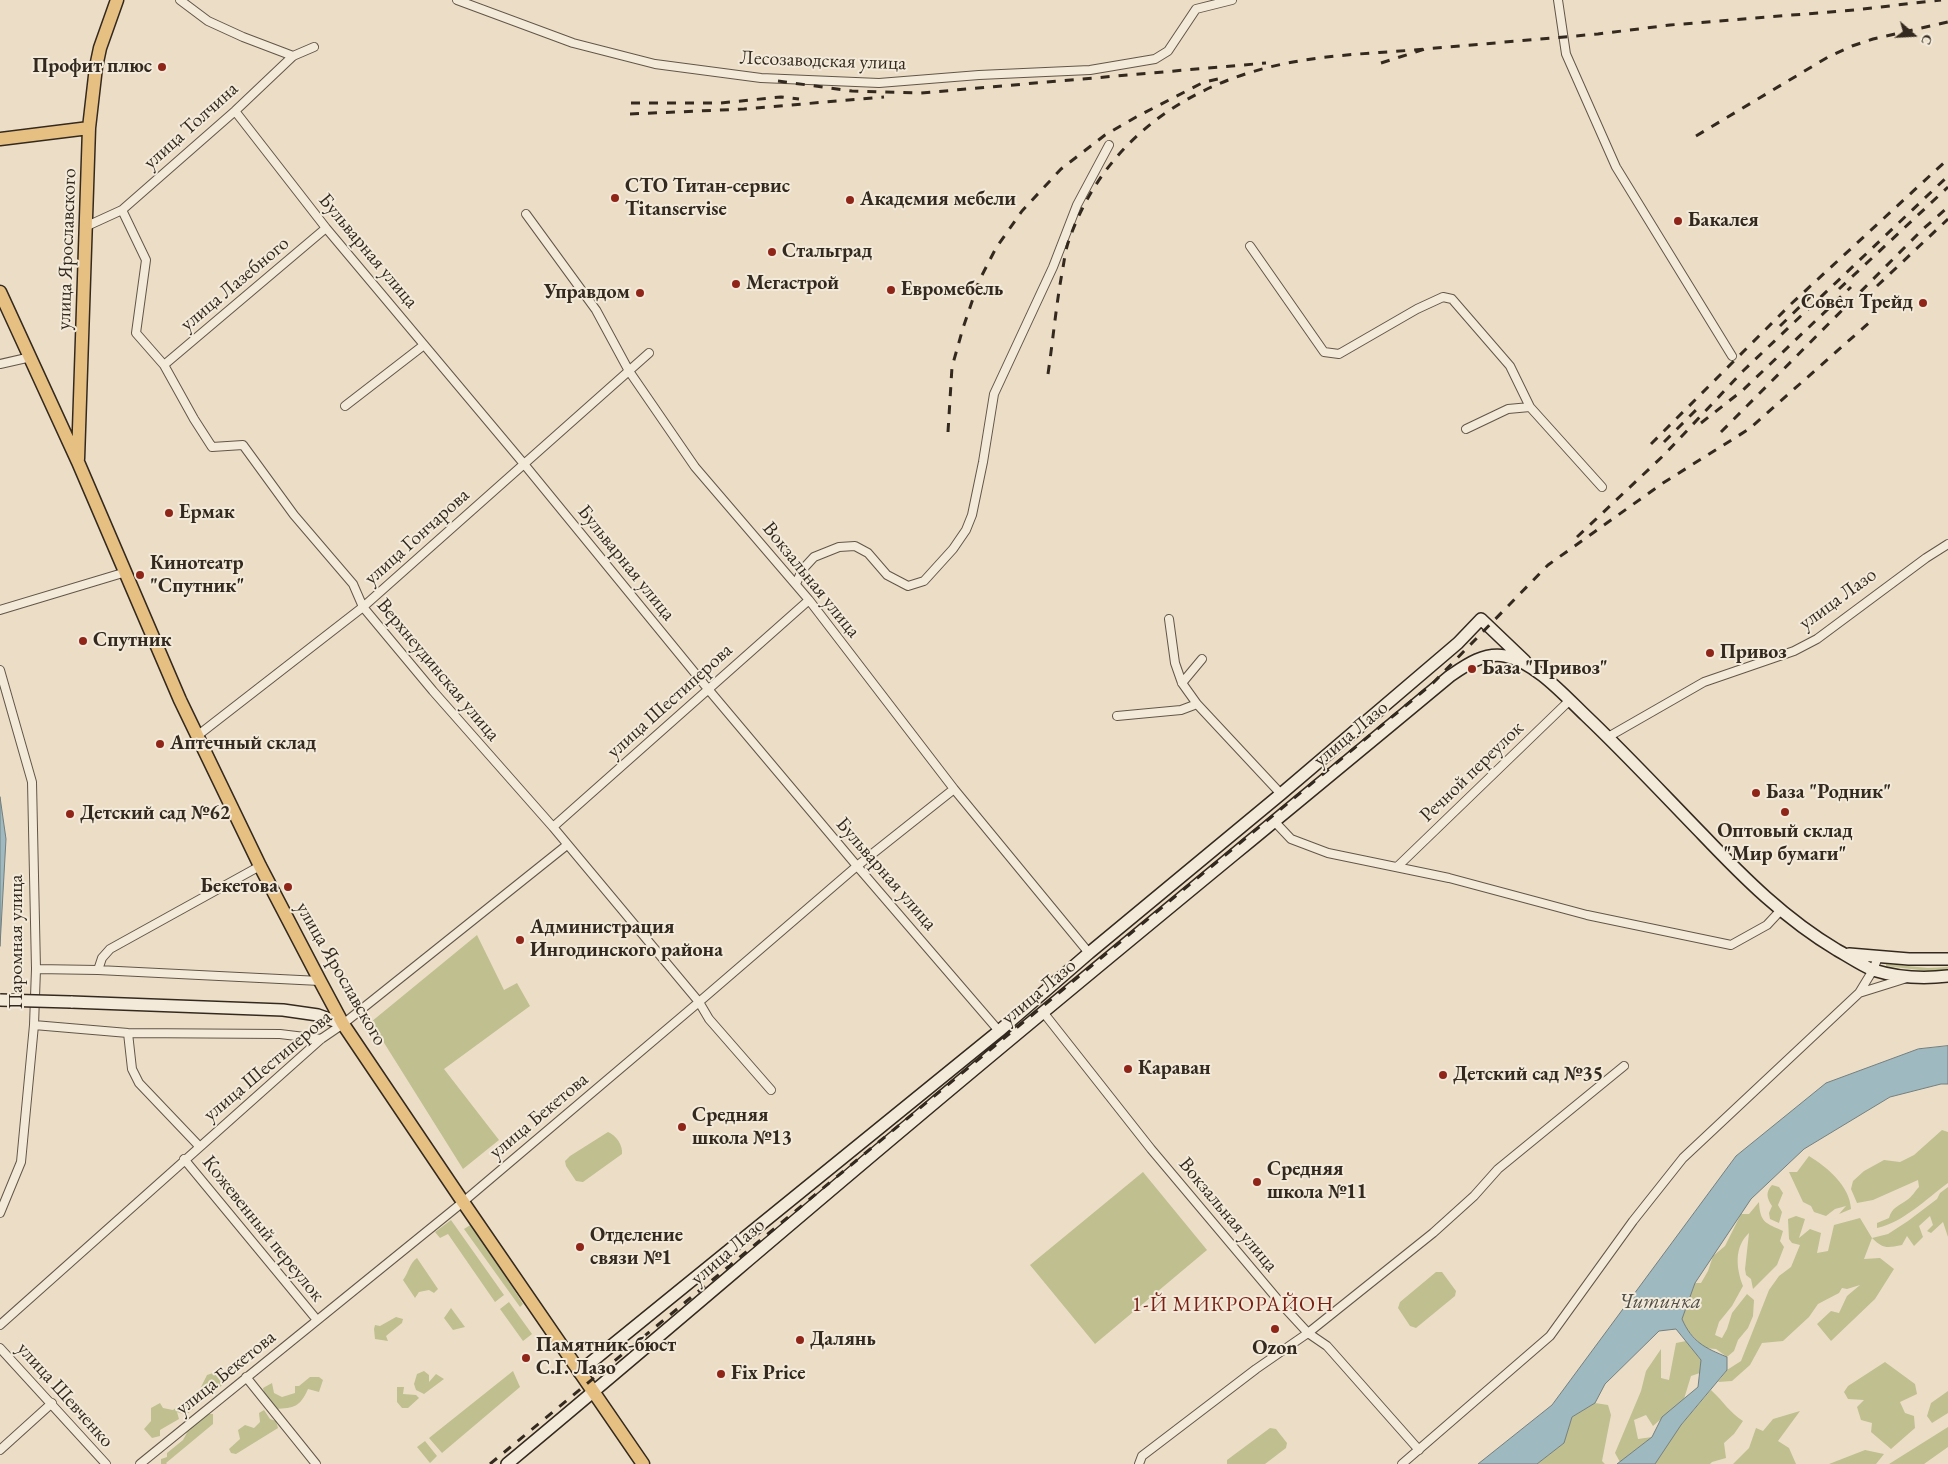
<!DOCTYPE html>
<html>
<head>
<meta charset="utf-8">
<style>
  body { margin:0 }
  #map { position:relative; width:1948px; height:1464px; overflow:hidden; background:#ecdec6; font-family:"EB Garamond",serif }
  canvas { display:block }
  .north { position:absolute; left:1888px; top:10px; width:50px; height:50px; -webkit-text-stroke:4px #f3eada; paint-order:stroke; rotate:109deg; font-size:14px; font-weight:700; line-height:20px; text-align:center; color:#34291e }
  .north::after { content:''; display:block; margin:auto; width:18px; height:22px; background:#34291e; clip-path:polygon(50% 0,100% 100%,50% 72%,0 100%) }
</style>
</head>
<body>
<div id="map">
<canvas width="1948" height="1464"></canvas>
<div class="north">С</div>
</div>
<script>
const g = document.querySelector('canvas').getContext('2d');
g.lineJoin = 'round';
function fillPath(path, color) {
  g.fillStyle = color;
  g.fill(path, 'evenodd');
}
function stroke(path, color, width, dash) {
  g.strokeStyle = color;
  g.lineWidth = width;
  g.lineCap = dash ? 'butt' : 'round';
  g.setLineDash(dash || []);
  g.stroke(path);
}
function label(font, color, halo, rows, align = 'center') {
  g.font = font + ' "EB Garamond",serif';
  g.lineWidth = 4;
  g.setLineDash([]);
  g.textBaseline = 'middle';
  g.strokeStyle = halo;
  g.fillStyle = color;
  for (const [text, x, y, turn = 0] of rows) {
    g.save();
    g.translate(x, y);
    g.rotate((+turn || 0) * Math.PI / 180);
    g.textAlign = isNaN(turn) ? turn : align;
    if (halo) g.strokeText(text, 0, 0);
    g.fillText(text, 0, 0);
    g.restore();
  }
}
fillPath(new Path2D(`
  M 477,935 L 504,990 L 517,983 L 530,1006 L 444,1069 L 499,1140 L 463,1169 L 371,1022 Z
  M 1886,964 L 1928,968 L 1948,967 L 1948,970 L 1928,971 L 1886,966 Z
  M 1942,1130 L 1948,1132 L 1948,1183 C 1926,1199 1904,1222 1877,1228 L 1877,1223 L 1889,1218 C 1892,1207 1899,1206 1907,1200 C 1912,1197 1915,1191 1919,1187 L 1918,1180 L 1873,1200 L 1857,1203 L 1851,1189 L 1853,1181 L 1864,1171 L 1884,1160 L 1900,1162 L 1914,1155 Z
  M 608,1132 C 616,1135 623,1145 622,1154 L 583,1182 L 576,1181 L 566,1166 L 565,1161 L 570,1156 Z
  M 1809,1156 C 1827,1167 1850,1186 1851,1209 L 1839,1214 L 1846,1206 L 1835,1209 L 1826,1216 L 1814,1212 L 1811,1206 L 1803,1202 L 1789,1172 L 1797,1172 Z
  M 1143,1172 L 1207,1250 L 1095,1344 L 1030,1265 Z
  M 1772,1185 L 1779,1187 L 1783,1193 L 1778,1205 L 1782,1212 L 1779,1223 L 1770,1219 L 1769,1213 L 1772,1206 C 1767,1198 1765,1193 1772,1185 Z
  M 1948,1187 L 1948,1237 L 1943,1222 L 1931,1233 L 1927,1231 L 1933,1225 L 1930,1216 L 1919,1226 L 1923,1237 L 1914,1246 L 1907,1236 L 1902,1245 C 1887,1248 1883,1249 1872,1238 L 1864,1259 L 1880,1258 L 1894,1269 L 1875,1299 L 1831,1341 L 1817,1324 L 1831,1311 L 1839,1313 L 1847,1296 L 1860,1285 L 1847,1289 L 1842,1288 L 1839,1293 L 1818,1304 L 1809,1317 L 1783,1341 L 1762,1343 L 1750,1365 L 1732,1381 L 1718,1382 L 1727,1370 L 1741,1361 L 1769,1290 L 1779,1276 L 1791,1267 L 1800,1245 L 1792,1243 L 1789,1239 L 1788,1219 L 1796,1216 L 1805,1219 L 1799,1238 L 1810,1229 L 1821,1233 L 1817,1253 L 1828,1251 L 1834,1225 L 1860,1218 L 1872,1238 L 1888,1234 L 1908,1221 L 1937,1199 L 1940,1193 Z
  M 1759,1202 C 1760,1223 1766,1223 1783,1231 L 1780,1241 L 1784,1247 L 1777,1265 L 1753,1289 L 1751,1279 L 1746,1275 L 1745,1269 L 1749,1233 C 1734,1247 1736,1268 1743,1286 L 1732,1306 L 1719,1322 L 1715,1335 L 1722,1338 L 1727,1329 L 1732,1313 L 1747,1294 L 1754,1300 L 1753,1316 L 1748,1328 L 1738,1340 L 1734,1351 L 1727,1357 L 1716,1349 L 1704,1348 L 1687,1330 L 1682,1319 L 1695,1283 L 1701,1283 L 1708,1271 L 1713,1256 L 1725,1246 L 1741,1214 L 1749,1214 Z
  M 451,1220 L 504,1295 L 495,1302 L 448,1234 L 440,1238 L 435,1232 Z
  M 472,1224 L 523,1304 L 520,1307 L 464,1229 Z
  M 417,1258 L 438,1289 L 434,1293 L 429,1290 L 419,1292 L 415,1298 L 403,1280 C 409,1272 409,1264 417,1258 Z
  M 1436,1272 L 1442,1272 L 1456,1291 L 1455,1296 L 1416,1328 L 1410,1326 L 1398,1308 L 1400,1302 Z
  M 509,1302 L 532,1334 L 523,1341 L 500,1309 Z
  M 451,1308 L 465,1327 L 453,1330 L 444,1318 Z
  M 396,1317 L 403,1319 L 402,1323 L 386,1336 L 388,1341 L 375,1339 L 374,1329 L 375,1325 L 380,1326 Z
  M 1686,1341 L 1701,1360 L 1700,1373 L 1691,1376 L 1684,1399 L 1653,1426 L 1646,1415 L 1634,1420 L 1638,1439 L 1652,1437 L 1620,1462 L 1615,1453 L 1641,1391 L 1646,1371 L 1661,1349 L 1661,1378 L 1669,1380 L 1676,1343 Z
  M 1885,1362 L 1915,1384 L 1917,1394 L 1900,1402 L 1905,1413 L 1914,1416 L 1915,1428 L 1891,1449 L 1871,1432 L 1872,1423 L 1861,1420 L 1857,1407 L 1864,1400 L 1848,1399 L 1844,1392 L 1848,1386 Z
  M 219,1371 L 226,1382 L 186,1415 L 177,1412 L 179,1419 L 160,1430 L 160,1436 L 152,1438 L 144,1429 L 151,1421 L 151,1408 L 160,1403 L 163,1408 L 173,1410 L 200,1389 L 207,1375 Z
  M 424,1371 L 429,1375 L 429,1382 L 436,1374 L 444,1379 L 424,1394 L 416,1390 L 414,1384 L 417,1374 Z
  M 513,1371 L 520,1387 L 442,1453 L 429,1438 Z
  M 310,1377 L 319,1377 L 323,1380 L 319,1392 L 308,1389 C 300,1407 294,1408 276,1409 L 266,1401 L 263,1388 L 272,1383 L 274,1393 L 282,1397 L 295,1393 L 295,1386 L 299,1386 Z
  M 397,1387 L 404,1387 L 403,1394 L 416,1395 L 419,1398 L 408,1408 L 402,1408 L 397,1402 Z
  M 1711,1390 C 1723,1401 1730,1413 1743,1421 L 1734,1434 L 1724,1443 L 1726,1458 L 1712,1462 L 1710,1464 L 1655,1464 L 1681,1425 Z
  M 1948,1391 L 1948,1413 L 1932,1423 L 1927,1416 L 1931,1403 Z
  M 1595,1403 L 1608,1405 L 1611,1415 L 1602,1461 L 1605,1464 L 1537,1464 L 1564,1443 L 1572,1417 Z
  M 264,1410 L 270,1419 L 276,1421 L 278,1428 L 236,1454 L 231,1453 L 229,1449 L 240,1439 L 238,1430 L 245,1425 L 254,1428 L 260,1422 L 259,1413 Z
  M 1800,1411 L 1778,1441 L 1789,1448 L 1796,1464 L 1733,1464 L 1749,1448 L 1756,1428 L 1763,1431 L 1773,1419 Z
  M 209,1414 L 213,1414 L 213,1424 L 166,1463 L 167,1464 L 161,1464 L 161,1459 L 167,1457 L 167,1453 L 183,1440 L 189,1429 Z
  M 1948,1427 L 1948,1447 L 1924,1464 L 1889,1464 Z
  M 1270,1428 L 1276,1429 L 1287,1443 L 1286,1448 L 1265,1464 L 1227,1464 L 1227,1460 Z
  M 425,1441 L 437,1456 L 430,1463 L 417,1447 Z
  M 1865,1450 L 1884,1454 L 1876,1464 L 1829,1464 Z`), '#bfbf90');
const water = new Path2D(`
  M 0,797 L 6,839 L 0,946 Z
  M 1948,1046 L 1948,1084 L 1941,1084 L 1890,1097 L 1804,1149 L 1751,1199 L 1695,1283 L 1682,1319 C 1692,1342 1705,1348 1727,1357 L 1727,1370 L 1681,1425 L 1655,1464 L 1617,1464 L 1652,1437 L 1662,1417 L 1698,1387 L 1701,1360 L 1676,1329 L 1659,1331 L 1605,1384 L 1595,1403 L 1572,1417 L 1564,1443 L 1537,1464 L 1478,1464 L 1552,1405 L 1736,1156 L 1826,1083 L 1918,1049 Z`);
fillPath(water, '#9eb9bf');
stroke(water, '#747f7f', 1);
const street = new Path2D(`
  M 180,0 L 208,21 L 243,37 L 293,56
  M 457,0 L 573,43 L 655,64 L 761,78 L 879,83 L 979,75 L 1090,70 L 1155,59 L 1168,51 L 1196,9 L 1232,0
  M 1558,0 L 1566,54 L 1616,167 L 1732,356
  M 235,111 L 326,228 L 524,464 L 708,689 L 857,866 L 999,1031
  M 122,210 L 146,260 L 136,333 L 164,365 L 194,419 L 212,447 L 243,445 L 294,515 L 353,584 L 363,607 L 433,691 L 553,827 L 699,1002 L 709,1019 L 771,1090
  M 526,214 L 596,310 L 629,371 L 695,467 L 809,600 L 954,789 L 1089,953
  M 87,226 L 122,210 L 235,111 L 293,56 L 314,47
  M 1250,246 L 1324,352 L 1339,354 L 1417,309 L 1443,297 L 1452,299 L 1510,366 L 1530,407 L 1602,487
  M 0,364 L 31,357
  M 164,365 L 326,228
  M 345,406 L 424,345
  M 1466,429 L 1508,409 L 1530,407
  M 796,584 L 802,570 L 814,557 L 839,547 L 855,546 L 868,553 L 887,575 L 908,586 L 924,581 L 953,549 L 966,530 L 972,515 L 983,462 L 994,394 L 1053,267 L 1077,205 L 1109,145
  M 0,610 L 126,572
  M 1169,619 L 1175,663 L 1182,683 L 1197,704 L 1281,794
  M 0,670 L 32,782 L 36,969 L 34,1025 L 21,1162 L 0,1213
  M 1182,683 L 1202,659
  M 1117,716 L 1181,710 L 1197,704
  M 197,736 L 363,607 L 649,353
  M 1608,737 L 1704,682 L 1794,651 L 1817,639 L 1926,558 L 1948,544
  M 1274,821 L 1291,839 L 1328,853 L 1449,878 L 1587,915 L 1731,945 L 1767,925 L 1780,911
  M 553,827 L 809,600
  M 1397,867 L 1570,700
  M 36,969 L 98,970 L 102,958 L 110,949 L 260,866
  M 98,970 L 320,981
  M 1859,993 L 1907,978
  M 1043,1012 L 1151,1149 L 1284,1307 L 1308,1333 L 1327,1346 L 1419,1450
  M 34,1025 L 128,1033 L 280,1034 L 321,1039
  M 128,1033 L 132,1069 L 139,1083 L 199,1146
  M 184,1159 L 317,1320
  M 0,1325 L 321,1039 L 343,1024 L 567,845
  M 0,1348 L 106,1464
  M 246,1377 L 316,1464
  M 0,1450 L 52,1403
  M 140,1464 L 463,1202 L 699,1002 L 857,866 L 954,789
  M 1139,1464 L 1142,1456 L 1163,1440 L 1256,1369 L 1308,1333 L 1433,1233 L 1474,1196 L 1498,1169 L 1624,1066
  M 1402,1464 L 1550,1336 L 1633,1221 L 1683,1158 L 1859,993 L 1873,970 L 1878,957`);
const secondary = new Path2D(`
  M 1849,954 L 1909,959 L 1948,959
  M 71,1002 L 283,1010 L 318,1015 L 343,1024
  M 579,1372 L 999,1031 L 1089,953 L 1281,794 L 1458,643 L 1481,619 L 1525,661
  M 507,1464 C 643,1351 777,1235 913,1121 C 1091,971 1271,825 1450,676 C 1466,665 1484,652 1505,656 C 1535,662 1565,696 1586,716 C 1626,754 1664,795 1703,835 C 1744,878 1785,919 1837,950 C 1848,956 1861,965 1873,970 C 1896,977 1924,979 1948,976`);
const primary = new Path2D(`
  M 0,139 L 89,128
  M 0,292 L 78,462 L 180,700 L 260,866 L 320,981 L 343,1024 L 463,1202 L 643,1464
  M 78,459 L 89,128 L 96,67 L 100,48 L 117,0`);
stroke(street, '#625648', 10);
stroke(secondary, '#34291e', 14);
stroke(primary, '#34291e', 15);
stroke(street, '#f3eada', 8);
stroke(secondary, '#f3eada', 11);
stroke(primary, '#e6bf83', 12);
stroke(new Path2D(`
  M 1381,63 L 1425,49 L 1598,34 L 1670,25 L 1854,10 L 1941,0
  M 778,81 L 852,91 L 921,93 L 1266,63
  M 631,103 L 720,103 L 781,97 L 799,99
  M 630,114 L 744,109 L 884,97
  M 1696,136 L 1828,57 L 1852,46 L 1873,39 L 1948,22
  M 1877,286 L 1948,219
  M 1839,289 L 1948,187
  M 1780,326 L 1816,291
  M 1048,374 C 1053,340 1056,306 1062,273 C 1064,263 1065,252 1068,243 C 1103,140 1189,81 1293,62 C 1336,54 1381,53 1425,49
  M 1701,423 L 1743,390 L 1851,287
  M 948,432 L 952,367 L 963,328 L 979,281 L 996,248 L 1022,211 L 1061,169 L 1105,135 L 1138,116 L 1204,82 L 1223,78
  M 1721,432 L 1922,230 L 1948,207
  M 1664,442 L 1702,404
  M 1651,444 L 1791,304 L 1948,159
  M 1577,537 L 1665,454 L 1743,371 L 1948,176
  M 490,1464 L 1433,683 L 1548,565 L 1663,483 L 1749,429 L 1871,321`), '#34291e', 3, [9, 9]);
const secondaryBridge = new Path2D(`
  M 0,1000 L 71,1002`);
stroke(secondaryBridge, '#34291e', 14, []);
stroke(secondaryBridge, '#f3eada', 11);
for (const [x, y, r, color] of [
  [162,67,5,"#8f2418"],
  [615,198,5,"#8f2418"],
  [850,200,5,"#8f2418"],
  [1678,221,5,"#8f2418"],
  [772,252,5,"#8f2418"],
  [736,284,5,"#8f2418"],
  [891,290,5,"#8f2418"],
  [640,293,5,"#8f2418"],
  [1923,303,5,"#8f2418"],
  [169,513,5,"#8f2418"],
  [140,575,5,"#8f2418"],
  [83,641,5,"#8f2418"],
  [1710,653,5,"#8f2418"],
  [1472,669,5,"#8f2418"],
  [160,744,5,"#8f2418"],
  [1756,793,5,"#8f2418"],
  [1785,812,5,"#8f2418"],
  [70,814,5,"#8f2418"],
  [288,887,5,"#8f2418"],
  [520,940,5,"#8f2418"],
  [1128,1069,5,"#8f2418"],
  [1443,1075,5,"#8f2418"],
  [682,1127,5,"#8f2418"],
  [1257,1182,5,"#8f2418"],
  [580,1247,5,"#8f2418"],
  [1275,1329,5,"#8f2418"],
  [800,1340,5,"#8f2418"],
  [526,1358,5,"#8f2418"],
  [721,1374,5,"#8f2418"]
]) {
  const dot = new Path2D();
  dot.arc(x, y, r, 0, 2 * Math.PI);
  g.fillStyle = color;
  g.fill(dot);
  stroke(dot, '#f3eada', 2);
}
label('20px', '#34291e', '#f3eada', [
  ["Лесозаводская улица",823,61,2],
  ["улица Толчина",191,126,-42],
  ["улица Ярославского",67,249,-88],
  ["Бульварная улица",368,251,50],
  ["улица Лазебного",235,284,-40],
  ["улица Гончарова",417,537,-42],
  ["Бульварная улица",626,563,51],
  ["Вокзальная улица",811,580,51],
  ["улица Лазо",1838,599,-36],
  ["Верхнеудинская улица",438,670,50],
  ["улица Шестиперова",670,701,-42],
  ["улица Лазо",1351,734,-40],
  ["Речной переулок",1472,772,-44],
  ["Бульварная улица",886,874,49],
  ["Паромная улица",17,942,-90],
  ["улица Ярославского",341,974,60],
  ["улица Лазо",1039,992,-40],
  ["улица Шестиперова",268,1066,-40],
  ["улица Бекетова",539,1116,-40],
  ["Вокзальная улица",1228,1215,50],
  ["Кожевенный переулок",263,1229,51],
  ["улица Лазо",728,1252,-41],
  ["улица Бекетова",226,1373,-39],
  ["улица Шевченко",65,1395,48]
]);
label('bold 20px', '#34291e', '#f3eada', [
  ["Профит плюс",152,67,"right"],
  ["СТО Титан-сервис",625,187],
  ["Titanservise",625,210],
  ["Академия мебели",860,200],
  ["Бакалея",1688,221],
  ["Стальград",782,252],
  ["Мегастрой",746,284],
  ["Евромебель",901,290],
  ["Управдом",630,293,"right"],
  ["Совел Трейд",1913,303,"right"],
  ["Ермак",179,513],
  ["Кинотеатр",150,564],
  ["\"Спутник\"",150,587],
  ["Спутник",93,641],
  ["Привоз",1720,653],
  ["База \"Привоз\"",1482,669],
  ["Аптечный склад",170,744],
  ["База \"Родник\"",1766,793],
  ["Детский сад №62",80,814],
  ["Оптовый склад",1785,832,"center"],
  ["\"Мир бумаги\"",1785,855,"center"],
  ["Бекетова",278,887,"right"],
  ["Администрация",530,928],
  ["Ингодинского района",530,951],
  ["Караван",1138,1069],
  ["Детский сад №35",1453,1075],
  ["Средняя",692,1116],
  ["школа №13",692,1139],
  ["Средняя",1267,1170],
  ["школа №11",1267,1193],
  ["Отделение",590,1236],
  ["связи №1",590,1259],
  ["Далянь",810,1340],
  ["Памятник-бюст",536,1346],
  ["С.Г. Лазо",536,1369],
  ["Ozon",1275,1349,"center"],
  ["Fix Price",731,1374]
], 'left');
label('italic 21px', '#4e4d46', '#f3eada', [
  ["Читинка",1660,1302]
]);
g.letterSpacing = '1px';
label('21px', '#7a1f14', '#f3eada', [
  ["1-Й МИКРОРАЙОН",1233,1305]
]);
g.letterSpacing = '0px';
</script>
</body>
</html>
